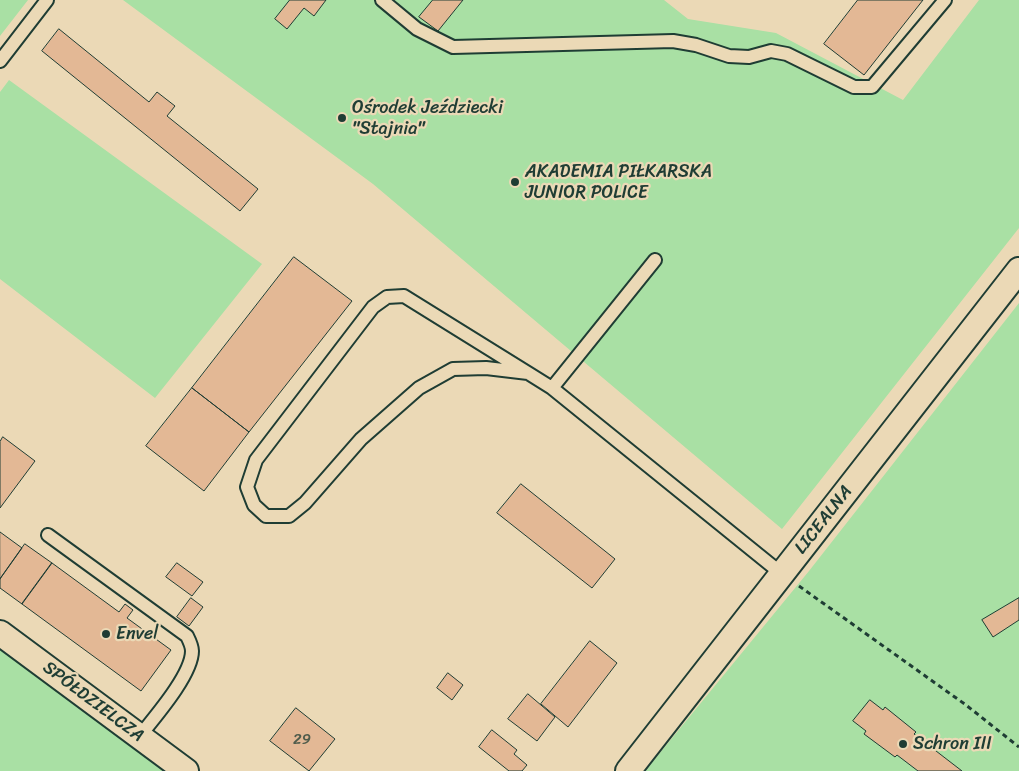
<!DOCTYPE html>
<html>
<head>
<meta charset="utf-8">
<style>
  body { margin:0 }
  canvas { display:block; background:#ebd9b6 }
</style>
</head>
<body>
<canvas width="1019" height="771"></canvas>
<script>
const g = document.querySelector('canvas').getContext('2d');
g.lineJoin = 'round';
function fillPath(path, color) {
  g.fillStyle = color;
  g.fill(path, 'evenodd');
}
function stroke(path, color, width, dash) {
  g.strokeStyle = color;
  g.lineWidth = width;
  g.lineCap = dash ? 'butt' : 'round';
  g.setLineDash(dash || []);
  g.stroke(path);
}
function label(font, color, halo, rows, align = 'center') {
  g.font = font + ' Sriracha,sans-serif';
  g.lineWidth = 4.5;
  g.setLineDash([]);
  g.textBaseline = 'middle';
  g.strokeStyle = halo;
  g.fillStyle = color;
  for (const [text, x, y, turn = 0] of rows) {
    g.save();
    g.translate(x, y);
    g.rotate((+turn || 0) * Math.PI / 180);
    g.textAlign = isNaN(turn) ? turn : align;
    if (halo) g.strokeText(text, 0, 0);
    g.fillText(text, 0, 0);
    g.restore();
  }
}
fillPath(new Path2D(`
  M 0,0 L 28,0 L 0,36 Z
  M 123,0 L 664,0 L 688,19 L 776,33 L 903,100 L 979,0 L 1019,0 L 1019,228 L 782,529 L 373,184 Z
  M 9,80 L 262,264 L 155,398 L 0,279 L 0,92 Z
  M 1019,303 L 1019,771 L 645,771 L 809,571 Z
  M 0,645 L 164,771 L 0,771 Z`), '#a9e0a4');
const building = new Path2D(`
  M 290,0 L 326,0 L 314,16 L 304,8 L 287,29 L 275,19 Z
  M 433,0 L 463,0 L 438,31 L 419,17 Z
  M 858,0 L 923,0 L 864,75 L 824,44 Z
  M 59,29 L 149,102 L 157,92 L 175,106 L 167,116 L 258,189 L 240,211 L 42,51 Z
  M 294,257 L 352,301 L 249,432 L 192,388 Z
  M 192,388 L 249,432 L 204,491 L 146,446 Z
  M 3,437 L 35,461 L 0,508 L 0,442 Z
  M 521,484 L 615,559 L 592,588 L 497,513 Z
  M 0,532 L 22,548 L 0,579 Z
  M 25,544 L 52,563 L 22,604 L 0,588 L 0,579 Z
  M 52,563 L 119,612 L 125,604 L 133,610 L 127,618 L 171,650 L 141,691 L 22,604 Z
  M 177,563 L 203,582 L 192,596 L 166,577 Z
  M 191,598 L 203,607 L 189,626 L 177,617 Z
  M 1019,598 L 1019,620 L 993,637 L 982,620 Z
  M 590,641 L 617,663 L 568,727 L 541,704 Z
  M 448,673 L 463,685 L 452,700 L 437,688 Z
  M 528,694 L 555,717 L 537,741 L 508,719 Z
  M 870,700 L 883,710 L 885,707 L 916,732 L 914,734 L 962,771 L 918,771 L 897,755 L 895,757 L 864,734 L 866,731 L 853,721 Z
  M 296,708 L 335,739 L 309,771 L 270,741 Z
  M 492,730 L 517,750 L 514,754 L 527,765 L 522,771 L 509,771 L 479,747 Z`);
fillPath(building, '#e3b895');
stroke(building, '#1f3d34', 1);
const service = new Path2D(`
  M 382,0 L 417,29 L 453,47 L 673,41 L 696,45 L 729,56 L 749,57 L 771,51 L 787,54 L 854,87 L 872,87 L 945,0
  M 0,61 L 47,0
  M 528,373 L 404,296 L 387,297 L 373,307 L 256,460 L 247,487 L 254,505 L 266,516 L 289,516 L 305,503 L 361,439 L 419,388 L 453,369 L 486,368 L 528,373 L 552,388 L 782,574
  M 552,388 L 655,260
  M 48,535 L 187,636 C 189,640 192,647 192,651 C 192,675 154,718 139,737`);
const minor = new Path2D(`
  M 0,633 L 186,771
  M 628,771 L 1019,270`);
stroke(service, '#1f3d34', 16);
stroke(minor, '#1f3d34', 28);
stroke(new Path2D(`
  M 799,586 L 966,705 L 1019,747`), '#1f3d34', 3, [5, 4]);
stroke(service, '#ebd9b6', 12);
stroke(minor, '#ebd9b6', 24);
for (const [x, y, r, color] of [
  [342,118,5,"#1f3d34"],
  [515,182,5,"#1f3d34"],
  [106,634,5,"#1f3d34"],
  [903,744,5,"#1f3d34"]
]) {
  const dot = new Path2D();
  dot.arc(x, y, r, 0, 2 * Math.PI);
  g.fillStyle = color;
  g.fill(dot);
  stroke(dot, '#ebd9b6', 2);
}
label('15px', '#505c4c', null, [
  ["29",302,740]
]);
label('18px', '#1f3d34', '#ebd9b6', [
  ["Ośrodek Jeździecki",352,108],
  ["\"Stajnia\"",352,129],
  ["AKADEMIA PIŁKARSKA",525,172],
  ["JUNIOR POLICE",525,193],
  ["Envel",116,634],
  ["Schron III",913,744]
], 'left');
label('18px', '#1f3d34', '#ebd9b6', [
  ["LICEALNA",824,520,-52],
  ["SPÓŁDZIELCZA",93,702,37]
]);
</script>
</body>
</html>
